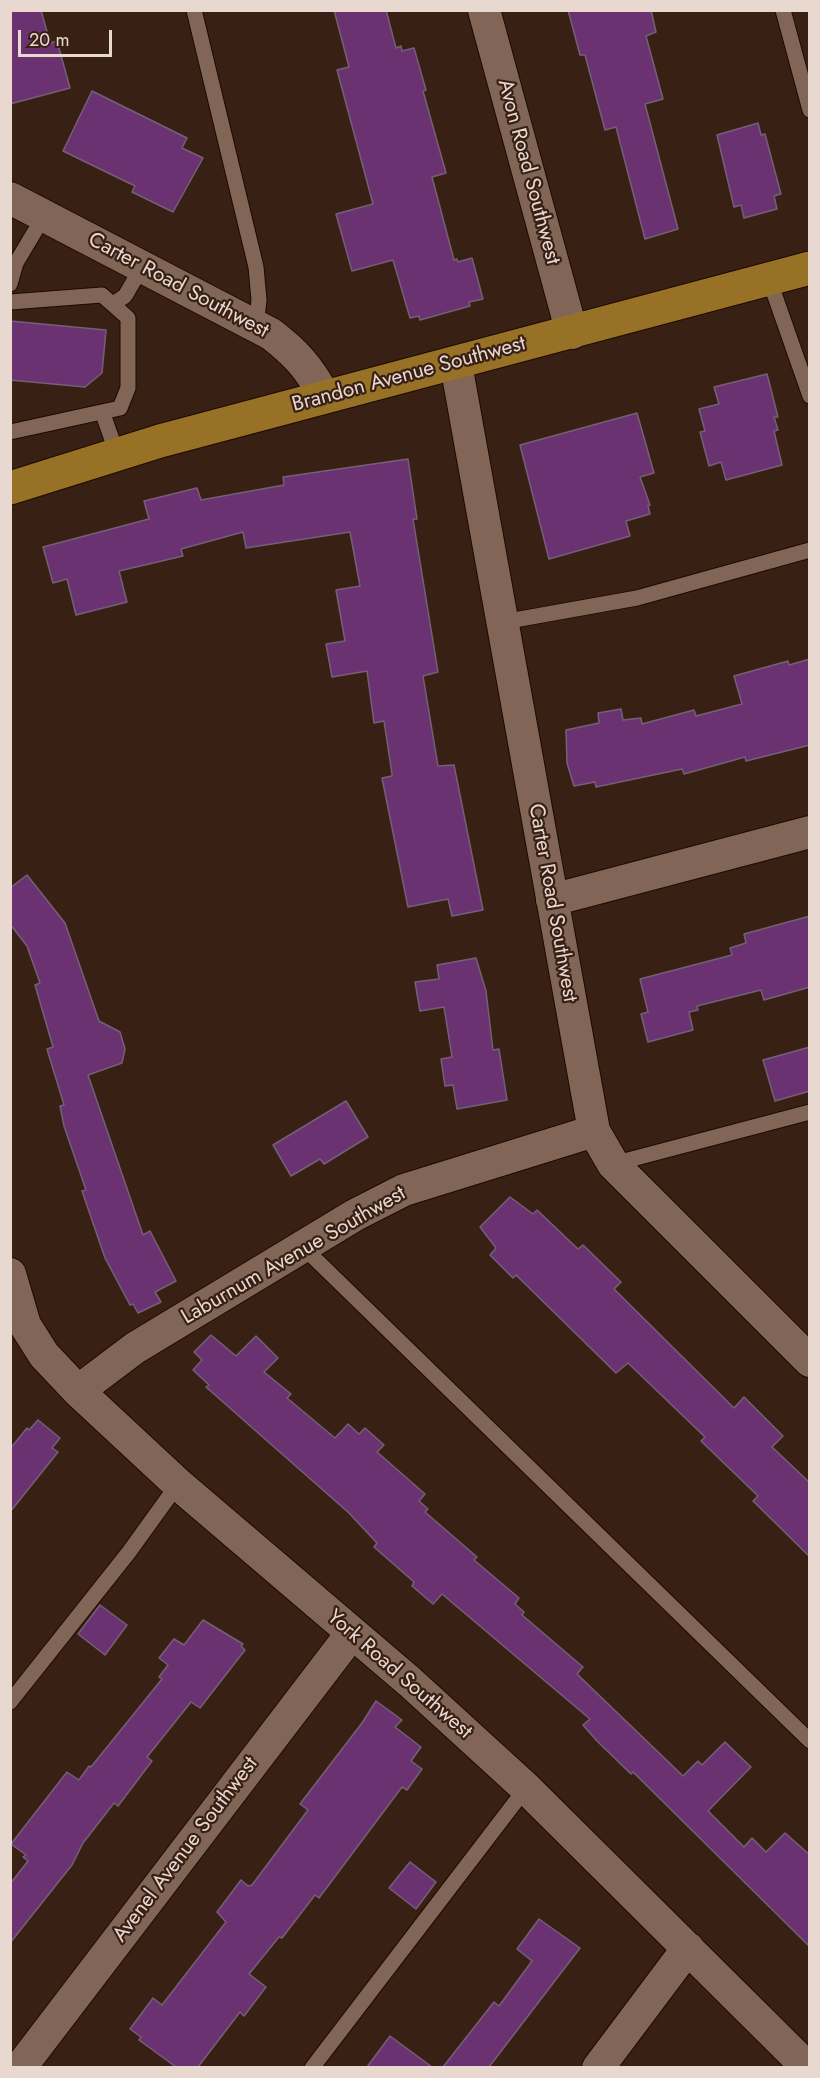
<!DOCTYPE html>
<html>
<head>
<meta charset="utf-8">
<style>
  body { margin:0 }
  #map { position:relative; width:820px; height:2078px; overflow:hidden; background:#382114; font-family:Jost,sans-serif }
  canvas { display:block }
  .frame { position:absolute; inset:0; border:12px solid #e8d8d0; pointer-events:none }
  .scale { position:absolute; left:18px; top:30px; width:94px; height:27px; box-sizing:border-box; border:3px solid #e8d8d0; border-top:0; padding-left:8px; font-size:18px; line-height:21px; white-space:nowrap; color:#e8d8d0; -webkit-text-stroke:4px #382114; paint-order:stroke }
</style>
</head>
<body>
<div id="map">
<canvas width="820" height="2078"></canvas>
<div class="frame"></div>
<div class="scale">20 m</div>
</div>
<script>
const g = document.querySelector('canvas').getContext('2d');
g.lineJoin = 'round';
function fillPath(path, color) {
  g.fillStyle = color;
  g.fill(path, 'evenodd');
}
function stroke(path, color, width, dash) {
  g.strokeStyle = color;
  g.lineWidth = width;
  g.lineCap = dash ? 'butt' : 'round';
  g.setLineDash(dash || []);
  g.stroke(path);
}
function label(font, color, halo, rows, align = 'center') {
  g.font = font + ' Jost,sans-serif';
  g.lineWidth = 4.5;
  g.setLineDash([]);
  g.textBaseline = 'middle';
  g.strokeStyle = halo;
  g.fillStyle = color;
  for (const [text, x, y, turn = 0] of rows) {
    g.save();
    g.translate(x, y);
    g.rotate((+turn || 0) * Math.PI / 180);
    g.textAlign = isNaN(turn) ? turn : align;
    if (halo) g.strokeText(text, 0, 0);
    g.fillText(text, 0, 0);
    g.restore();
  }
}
const building = new Path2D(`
  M 10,10 L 41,10 L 47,32 L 46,44 L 57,41 L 70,88 L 10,104 Z
  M 334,10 L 386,10 L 396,48 L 401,46 L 402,51 L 414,48 L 426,90 L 423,91 L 446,173 L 432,177 L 454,260 L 457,259 L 458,262 L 472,258 L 483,299 L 469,302 L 470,306 L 420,320 L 419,316 L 410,318 L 393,260 L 352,271 L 336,214 L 373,204 L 337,70 L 349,67 Z
  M 568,10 L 651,10 L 656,32 L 646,36 L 663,99 L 645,104 L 678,229 L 645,239 L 616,127 L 605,130 L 585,55 L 580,55 Z
  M 92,91 L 187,138 L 182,148 L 203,158 L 173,212 L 132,192 L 135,186 L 63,151 Z
  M 758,123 L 761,135 L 765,134 L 781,194 L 774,196 L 777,209 L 744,218 L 741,205 L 734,207 L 717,135 Z
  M 10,321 L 106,330 L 102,373 L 85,387 L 10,380 Z
  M 767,374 L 778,417 L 774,417 L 778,430 L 774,431 L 782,465 L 726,480 L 721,462 L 709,466 L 700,432 L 705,431 L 699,409 L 719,404 L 714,387 Z
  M 637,413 L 654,473 L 640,477 L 650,505 L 648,506 L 650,514 L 626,521 L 630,536 L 549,559 L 520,445 Z
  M 408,459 L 417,519 L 413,519 L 438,672 L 423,676 L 438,766 L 454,765 L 483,910 L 452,916 L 448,899 L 408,907 L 382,778 L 392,776 L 392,774 L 384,721 L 374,723 L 367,671 L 332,677 L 326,644 L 345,641 L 336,590 L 360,586 L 350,532 L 246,548 L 243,532 L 181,549 L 183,556 L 119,571 L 127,602 L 76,615 L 67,579 L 53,583 L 43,547 L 149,519 L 144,501 L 197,488 L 201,500 L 284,485 L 283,477 Z
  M 810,659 L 810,745 L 746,761 L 745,757 L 684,774 L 682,769 L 596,787 L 595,782 L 574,786 L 567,763 L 566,730 L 599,723 L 598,713 L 621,709 L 623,720 L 641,718 L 642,724 L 694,710 L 696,716 L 742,704 L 734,676 L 788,661 L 789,665 Z
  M 27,875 L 65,923 L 99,1021 L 120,1032 L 125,1049 L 122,1063 L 88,1075 L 143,1235 L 150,1231 L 176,1281 L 155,1292 L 161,1302 L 138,1313 L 133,1304 L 130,1305 L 105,1258 L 82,1191 L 86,1190 L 64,1126 L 60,1106 L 64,1105 L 47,1049 L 53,1047 L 35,985 L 40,983 L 27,946 L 10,924 L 10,888 Z
  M 810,916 L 810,987 L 764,1000 L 761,990 L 697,1006 L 698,1010 L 689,1012 L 693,1030 L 648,1042 L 641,1014 L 648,1012 L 640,979 L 732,955 L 730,948 L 746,943 L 744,934 Z
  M 476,958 L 486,991 L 493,1050 L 499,1049 L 507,1100 L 457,1109 L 453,1085 L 445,1086 L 441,1059 L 452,1057 L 444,1007 L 420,1011 L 415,982 L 439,979 L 437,965 Z
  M 810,1047 L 810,1091 L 775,1101 L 763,1060 Z
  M 346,1101 L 368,1137 L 324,1164 L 320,1159 L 291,1176 L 273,1145 Z
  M 510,1197 L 533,1214 L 537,1210 L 578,1249 L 583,1245 L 621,1282 L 614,1289 L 734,1408 L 744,1397 L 783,1436 L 772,1447 L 810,1483 L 810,1557 L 753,1501 L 758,1496 L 701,1441 L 705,1437 L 628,1363 L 616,1373 L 516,1275 L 513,1278 L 490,1255 L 496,1248 L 480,1227 Z
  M 211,1335 L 236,1356 L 256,1336 L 278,1358 L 264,1372 L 291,1394 L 287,1398 L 335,1438 L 348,1424 L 359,1434 L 365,1428 L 384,1445 L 377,1452 L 425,1494 L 419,1501 L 428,1509 L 425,1512 L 477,1557 L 474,1560 L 519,1598 L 515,1604 L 524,1612 L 522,1615 L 583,1667 L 577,1674 L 683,1776 L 698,1761 L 702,1765 L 725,1742 L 751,1767 L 708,1811 L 744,1847 L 752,1838 L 766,1852 L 785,1833 L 810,1855 L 810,1947 L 633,1772 L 631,1774 L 597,1741 L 583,1725 L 590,1719 L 442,1594 L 433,1604 L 412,1586 L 414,1582 L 374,1547 L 377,1543 L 349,1513 L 206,1387 L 209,1385 L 193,1370 L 202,1360 L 194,1352 Z
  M 38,1420 L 60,1438 L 52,1448 L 58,1452 L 10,1512 L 10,1449 L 27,1428 L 29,1430 Z
  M 100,1605 L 127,1625 L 105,1655 L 78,1634 Z
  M 203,1620 L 243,1644 L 241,1646 L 245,1650 L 200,1708 L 191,1702 L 147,1757 L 152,1761 L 118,1806 L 114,1803 L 83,1843 L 72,1865 L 10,1943 L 10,1884 L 28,1861 L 23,1857 L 26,1855 L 11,1844 L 67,1772 L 79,1780 L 89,1766 L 91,1767 L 162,1679 L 159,1677 L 168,1665 L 159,1658 L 174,1639 L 184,1645 Z
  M 376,1701 L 402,1720 L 395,1727 L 421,1747 L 411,1761 L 422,1769 L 407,1790 L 402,1787 L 319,1898 L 315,1895 L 282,1938 L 279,1937 L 249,1974 L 266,1987 L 244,2016 L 240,2012 L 198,2067 L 176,2067 L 139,2040 L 141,2037 L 130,2029 L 153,1998 L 162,2005 L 226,1922 L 217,1912 L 241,1880 L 248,1886 L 252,1885 L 308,1810 L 300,1804 L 362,1723 Z
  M 410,1862 L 436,1882 L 416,1909 L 389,1888 Z
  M 539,1919 L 580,1948 L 489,2067 L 443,2067 L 494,2002 L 499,2006 L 532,1961 L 517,1949 Z
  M 390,2036 L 432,2067 L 367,2067 Z`);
fillPath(building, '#6b3272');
stroke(building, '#746076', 1.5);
const service = new Path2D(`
  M 194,10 L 256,267 L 259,300 L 256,327
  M 783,10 L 810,110
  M 769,279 L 810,396
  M 10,284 L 16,263 L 44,216
  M 10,302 L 102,295 L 128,318 L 128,388 L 120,408 L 10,432
  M 113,304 L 125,296 L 142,267
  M 103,414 L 117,454
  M 503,622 L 637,598 L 810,550
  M 613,1164 L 810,1112
  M 303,1247 L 810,1741
  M 10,1702 L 129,1552 L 178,1484
  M 312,2068 L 526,1788`);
const minor = new Path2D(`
  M 484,10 L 572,333
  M 10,198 L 271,334 C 297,354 309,368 325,397
  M 456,364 L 594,1131 L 613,1164 L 810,1361
  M 552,900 L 810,832
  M 10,1274 L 25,1325 L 44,1355 L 78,1391 L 178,1484 L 410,1682 L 526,1788 L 808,2068
  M 78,1391 L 135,1348 L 355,1215 L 404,1190 L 594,1131
  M 20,2068 L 352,1633
  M 598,2068 L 688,1948`);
const primary = new Path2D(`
  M 10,488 L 160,441 L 810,268`);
stroke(service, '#1e0a01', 17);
stroke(minor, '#1e0a01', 34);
stroke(primary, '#1e0a01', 35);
stroke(service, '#816657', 15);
stroke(minor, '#816657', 32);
stroke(primary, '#977126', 33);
label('21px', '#e8d8d0', '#382114', [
  ["Avon Road Southwest",528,172,75],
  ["Carter Road Southwest",178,286,28],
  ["Brandon Avenue Southwest",409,375,-15],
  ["Carter Road Southwest",552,903,80],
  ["Laburnum Avenue Southwest",294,1256,-30],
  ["York Road Southwest",399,1675,41],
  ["Avenel Avenue Southwest",186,1850,-53]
]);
</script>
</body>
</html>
